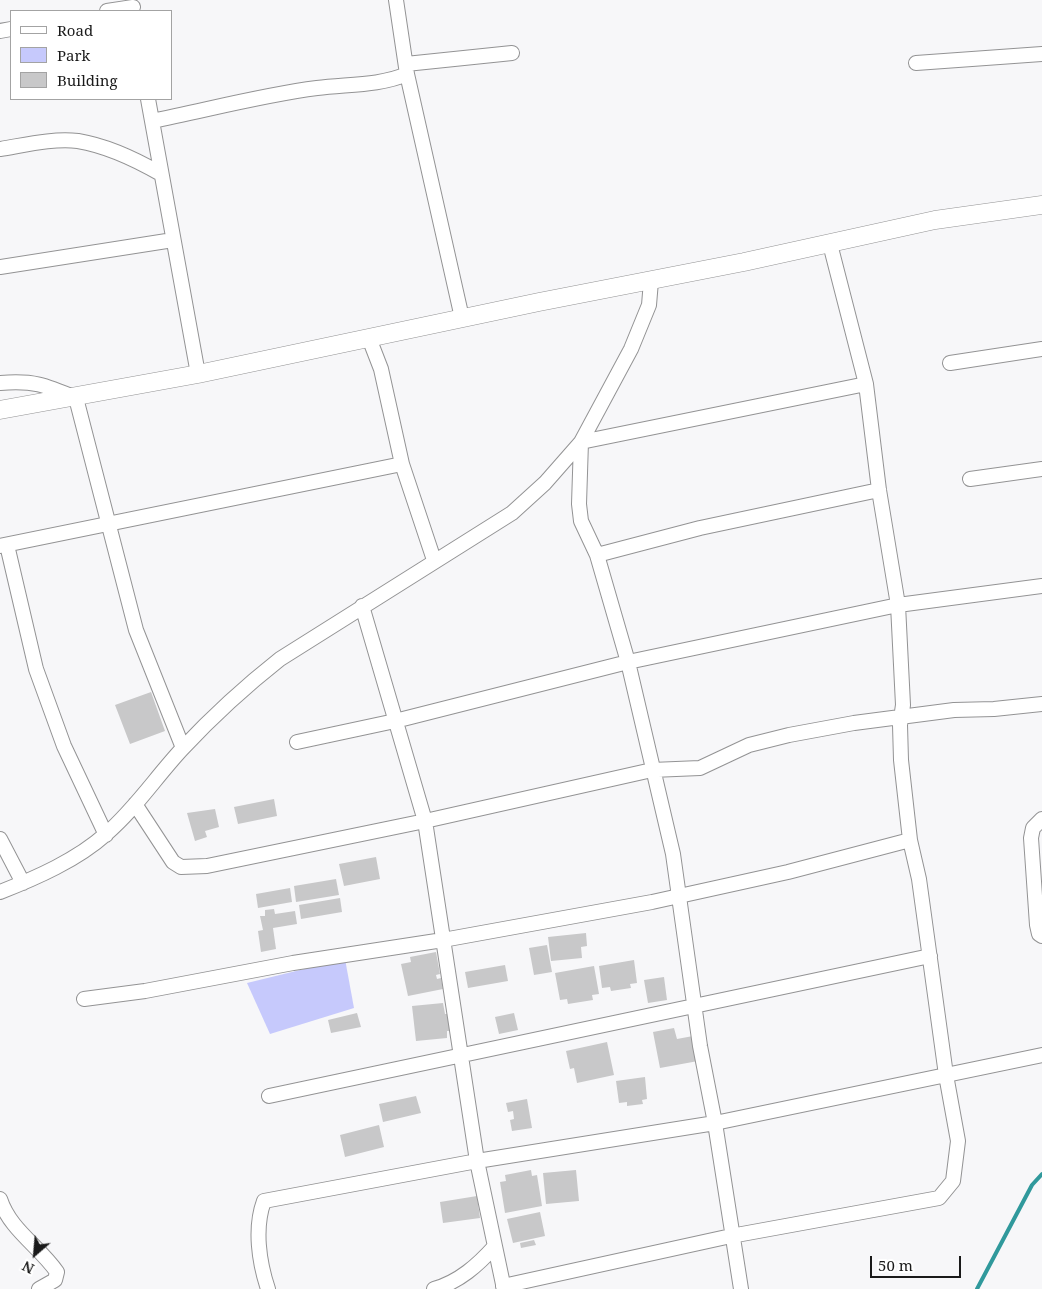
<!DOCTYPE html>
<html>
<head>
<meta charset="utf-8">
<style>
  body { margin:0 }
  #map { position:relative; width:1042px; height:1289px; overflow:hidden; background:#f7f7f9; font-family:"Noto Serif",serif }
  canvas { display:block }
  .legend { position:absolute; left:10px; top:10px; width:162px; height:90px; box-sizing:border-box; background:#fff; border:1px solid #a3a3a3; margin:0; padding:6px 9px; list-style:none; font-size:15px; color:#1a1a1a }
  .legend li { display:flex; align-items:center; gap:10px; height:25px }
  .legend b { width:25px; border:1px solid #a3a3a3 }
  .north { position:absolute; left:10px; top:1229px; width:50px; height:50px; -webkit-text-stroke:4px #fff; paint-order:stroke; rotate:207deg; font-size:14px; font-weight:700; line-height:20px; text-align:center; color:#1a1a1a }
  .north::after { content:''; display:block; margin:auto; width:18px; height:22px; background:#1a1a1a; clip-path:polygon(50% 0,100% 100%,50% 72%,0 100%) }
  .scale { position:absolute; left:870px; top:1256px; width:91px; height:22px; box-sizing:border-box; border:2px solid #1a1a1a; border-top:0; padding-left:6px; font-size:15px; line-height:18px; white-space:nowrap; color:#1a1a1a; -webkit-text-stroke:4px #fff; paint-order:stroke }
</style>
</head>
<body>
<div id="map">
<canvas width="1042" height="1289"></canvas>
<ul class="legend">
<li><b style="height:6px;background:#fff"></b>Road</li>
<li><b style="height:14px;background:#c6c9fc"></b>Park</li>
<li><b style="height:14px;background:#c8c8c9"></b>Building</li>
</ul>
<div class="north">N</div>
<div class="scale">50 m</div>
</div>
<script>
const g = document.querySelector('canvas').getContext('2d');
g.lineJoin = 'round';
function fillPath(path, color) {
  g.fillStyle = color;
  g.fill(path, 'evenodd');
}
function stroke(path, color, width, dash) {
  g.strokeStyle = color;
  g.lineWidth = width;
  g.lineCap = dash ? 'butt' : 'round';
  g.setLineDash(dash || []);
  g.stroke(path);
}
fillPath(new Path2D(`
  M 345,959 L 354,1008 L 270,1034 L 247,983 Z`), '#c6c9fc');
stroke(new Path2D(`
  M 977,1289 L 1032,1185 L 1042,1174`), '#30999c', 4);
fillPath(new Path2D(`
  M 151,692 L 165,731 L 130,744 L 115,705 Z
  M 274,799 L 277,816 L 238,824 L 234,807 Z
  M 215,809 L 219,827 L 205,831 L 207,837 L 195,841 L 187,813 Z
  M 376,857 L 380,879 L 344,886 L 339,864 Z
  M 336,879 L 339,895 L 296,902 L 294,886 Z
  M 290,888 L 292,902 L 258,908 L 256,894 Z
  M 340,898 L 342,912 L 301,919 L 299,905 Z
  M 274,909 L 275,914 L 295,911 L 297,924 L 273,928 L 276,949 L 261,952 L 258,931 L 263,930 L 260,916 L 265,916 L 265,910 Z
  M 586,933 L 587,946 L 581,947 L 582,958 L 551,961 L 548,937 Z
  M 547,945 L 552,972 L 534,975 L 529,948 Z
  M 436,952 L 440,974 L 436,975 L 437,979 L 441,978 L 443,989 L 408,996 L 401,964 L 411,962 L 410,957 Z
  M 634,960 L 637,983 L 630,984 L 631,988 L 611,991 L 610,987 L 602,988 L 599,966 Z
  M 505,965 L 508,981 L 468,988 L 465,972 Z
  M 594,966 L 599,994 L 592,995 L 593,1000 L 568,1004 L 567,999 L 560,1000 L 555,973 Z
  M 664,977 L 667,1000 L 648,1003 L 644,980 Z
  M 443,1003 L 445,1014 L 449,1014 L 450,1031 L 447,1031 L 447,1038 L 416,1041 L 412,1006 Z
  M 357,1013 L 361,1027 L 331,1033 L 328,1020 Z
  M 514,1013 L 518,1030 L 499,1034 L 495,1017 Z
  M 674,1028 L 677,1039 L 693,1036 L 698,1061 L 660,1068 L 653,1032 Z
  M 607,1042 L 614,1075 L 577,1083 L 574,1068 L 570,1069 L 566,1051 Z
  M 645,1077 L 647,1099 L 642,1100 L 643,1104 L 627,1106 L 627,1102 L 619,1103 L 616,1081 Z
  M 416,1096 L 421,1113 L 383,1122 L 379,1104 Z
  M 527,1099 L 532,1128 L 512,1131 L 510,1120 L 514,1119 L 513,1111 L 508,1112 L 506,1103 Z
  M 379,1125 L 384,1147 L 345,1157 L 340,1135 Z
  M 531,1170 L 532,1176 L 537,1175 L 542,1206 L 505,1213 L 500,1182 L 506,1181 L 505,1175 Z
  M 576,1170 L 579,1201 L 546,1204 L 543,1173 Z
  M 477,1196 L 480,1218 L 443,1223 L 440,1202 Z
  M 540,1212 L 545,1236 L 513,1243 L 507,1219 Z
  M 534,1240 L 536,1245 L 521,1248 L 520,1243 Z`), '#c8c8c9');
const minor = new Path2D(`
  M 107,11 L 133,7
  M 0,31 L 11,29
  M 916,63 L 1042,54
  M 406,64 L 512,53
  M 407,74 L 462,318
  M 148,99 L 198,374
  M 152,121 C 207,110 262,95 317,88 C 347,84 379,86 407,74 L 396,0
  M 0,149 C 25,145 53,138 78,141 C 108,146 135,159 161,174
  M 0,267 L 173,240
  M 369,338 L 381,369 L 402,464 L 434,560
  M 950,363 L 1042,349
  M 0,383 C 33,380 45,385 76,398 L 136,630 L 183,748
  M 970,479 L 1042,469
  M 7,545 L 36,669 L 64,746 L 106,835
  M 0,546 L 402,464
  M 597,555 L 700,528 L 879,490
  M 362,606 L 425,821 L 477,1161 L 504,1289
  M 297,742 L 395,721 L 628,662 L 898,605 L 1042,586
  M 135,804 L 173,862 L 181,867 L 207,866 L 425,821 L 652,770 L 700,768 L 749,745 L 789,735 L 854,723 L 954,710 L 994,709 L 1042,704
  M 1042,819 L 1033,828 L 1031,838 L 1037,925 L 1039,934 L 1042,936
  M 0,839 L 23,883
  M 0,892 C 36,878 77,860 106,834 C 135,809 156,777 182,749 C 211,718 247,685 280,659 L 512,513 L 545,483 L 581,442 L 631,349 L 649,305 L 651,281
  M 84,999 L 145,991 L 293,963 L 443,940 L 652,902 L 788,872 L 910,840
  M 269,1096 L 930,956
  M 0,1199 C 10,1230 39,1246 57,1272 L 55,1280 L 39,1289
  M 503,1286 L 731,1236 L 939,1198 L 953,1181 L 958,1141 L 946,1075 L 919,879 L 910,840 L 901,760 L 900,725 L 903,705 L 898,605 L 879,490 L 866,384 L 830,244
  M 268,1289 C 259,1262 254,1228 264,1201 L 477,1161 L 715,1123 L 1042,1055
  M 434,1289 C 459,1282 478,1265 495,1246
  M 741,1289 L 715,1123 L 700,1046 L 673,854 L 628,662 L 597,555 L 581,521 L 579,504 L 581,442 L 866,384`);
const tertiary = new Path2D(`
  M 0,410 L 198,374 L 539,302 L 744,262 L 935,220 L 1042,205`);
stroke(minor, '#939394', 16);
stroke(tertiary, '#939394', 19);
stroke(minor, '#fff', 14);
stroke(tertiary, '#fff', 18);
</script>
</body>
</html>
